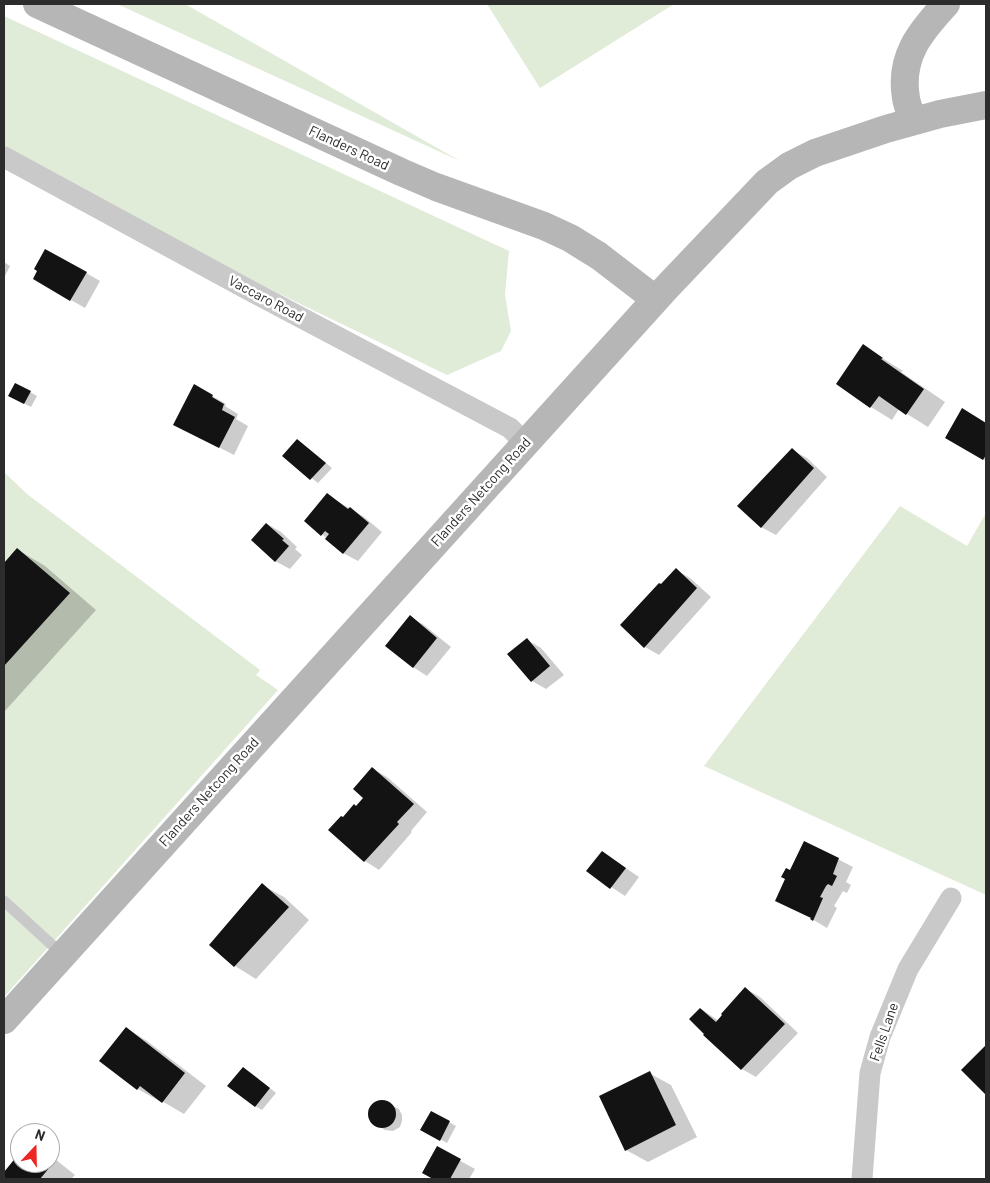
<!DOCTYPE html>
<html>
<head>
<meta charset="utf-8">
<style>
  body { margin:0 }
  #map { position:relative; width:990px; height:1183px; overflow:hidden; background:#fff; font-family:Barlow,sans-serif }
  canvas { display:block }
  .frame { position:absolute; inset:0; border:5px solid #2c2c2c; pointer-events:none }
  .north { position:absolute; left:10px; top:1123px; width:50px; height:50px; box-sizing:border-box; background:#fff; border:1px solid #ababab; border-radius:50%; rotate:21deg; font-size:14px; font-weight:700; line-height:20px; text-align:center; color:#2c2c2c }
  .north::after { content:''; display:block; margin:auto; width:18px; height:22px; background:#ed2724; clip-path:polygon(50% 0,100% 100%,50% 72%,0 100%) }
</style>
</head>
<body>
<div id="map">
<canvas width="990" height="1183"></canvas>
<div class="frame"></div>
<div class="north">N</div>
</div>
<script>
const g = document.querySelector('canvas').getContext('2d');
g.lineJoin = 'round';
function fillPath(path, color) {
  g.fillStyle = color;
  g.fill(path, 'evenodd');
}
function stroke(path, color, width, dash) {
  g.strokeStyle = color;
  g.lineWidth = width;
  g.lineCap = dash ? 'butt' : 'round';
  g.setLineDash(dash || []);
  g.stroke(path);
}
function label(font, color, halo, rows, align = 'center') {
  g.font = font + ' Barlow,sans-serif';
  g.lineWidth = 5;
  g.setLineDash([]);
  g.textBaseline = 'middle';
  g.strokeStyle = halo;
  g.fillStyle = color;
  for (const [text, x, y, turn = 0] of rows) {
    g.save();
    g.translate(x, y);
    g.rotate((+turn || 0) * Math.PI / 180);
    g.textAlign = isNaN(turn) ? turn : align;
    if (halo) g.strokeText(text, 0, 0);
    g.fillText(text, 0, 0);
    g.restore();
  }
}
fillPath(new Path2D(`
  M 117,4 L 185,4 L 460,161 Z
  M 487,4 L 674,4 L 540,88 Z
  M 4,16 L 509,251 L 505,295 L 511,331 L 501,351 L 447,375 L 222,266 L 4,148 Z
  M 4,472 L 27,494 L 260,670 L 256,675 L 278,690 L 4,997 Z
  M 900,506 L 967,546 L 986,513 L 986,895 L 704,766 Z`), '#e0ebd8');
fillPath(new Path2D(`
  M 46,250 L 100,281 L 85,308 L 34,279 Z
  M 4,262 L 10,266 L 4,278 Z
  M 863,346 L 903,371 L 901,372 L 945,402 L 928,427 L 899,409 L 892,420 L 871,407 L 838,384 Z
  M 195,386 L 226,404 L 225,406 L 238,414 L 236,419 L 248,426 L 234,455 L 189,432 Z
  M 30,392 L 37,396 L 31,407 L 16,399 Z
  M 977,418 L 986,424 L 986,461 L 946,437 Z
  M 298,440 L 332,468 L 318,483 L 284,456 Z
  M 792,450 L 807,458 L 827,477 L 776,535 L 761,527 Z
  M 327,495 L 364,517 L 382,532 L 358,561 L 343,553 L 322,534 Z
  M 267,524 L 281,532 L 297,547 L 295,549 L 302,555 L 290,569 L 275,561 Z
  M 18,550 L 45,566 L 96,610 L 4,712 L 4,565 Z
  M 676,570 L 690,578 L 711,597 L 659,655 L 645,647 L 661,586 Z
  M 410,617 L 424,625 L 451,647 L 427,676 L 413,667 Z
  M 527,640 L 541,648 L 564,675 L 546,689 L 532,681 Z
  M 373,769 L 387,777 L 427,812 L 411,831 L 412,832 L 379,870 L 365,861 L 330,830 L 357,807 L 365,798 Z
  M 805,842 L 853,867 L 846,882 L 851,885 L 847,893 L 843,891 L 834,906 L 837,908 L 827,928 L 812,919 L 790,871 Z
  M 602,852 L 639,877 L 625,896 L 587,871 Z
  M 262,885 L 284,897 L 309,920 L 256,979 L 235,966 L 211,945 Z
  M 746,989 L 760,997 L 798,1033 L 756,1077 L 742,1069 L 701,1009 L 719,1021 Z
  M 126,1028 L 147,1041 L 206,1086 L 184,1114 L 160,1100 L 159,1101 L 138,1089 Z
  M 250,1072 L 276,1093 L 262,1110 L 255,1106 Z
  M 649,1073 L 671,1085 L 697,1137 L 648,1162 L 626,1150 Z
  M 380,1101 L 386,1101 L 393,1106 L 399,1109 L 402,1115 L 402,1121 L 400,1127 L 393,1131 L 385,1130 L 372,1122 L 369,1115 L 370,1109 L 374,1104 Z
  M 431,1112 L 456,1126 L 447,1143 L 422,1129 Z
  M 437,1148 L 475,1169 L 469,1179 L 435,1179 L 424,1173 Z
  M 50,1155 L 75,1175 L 71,1179 L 4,1179 L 4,1174 L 17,1158 L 20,1158 L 20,1163 L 50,1163 Z`), '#0003');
fillPath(new Path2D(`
  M 45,249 L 87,272 L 70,301 L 33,279 L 37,271 L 34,269 Z
  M 863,344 L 883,358 L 881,359 L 924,389 L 906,415 L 879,396 L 870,408 L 836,384 Z
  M 15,383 L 31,391 L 24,404 L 8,396 Z
  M 194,384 L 213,395 L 212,397 L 224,404 L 222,410 L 235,417 L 219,448 L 173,425 Z
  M 962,408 L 986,423 L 986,455 L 983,460 L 945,438 Z
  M 297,439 L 326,463 L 310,480 L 282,456 Z
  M 792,448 L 814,468 L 761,528 L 737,506 Z
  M 327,493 L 348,509 L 350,507 L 369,523 L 343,554 L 325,539 L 329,534 L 325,531 L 321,536 L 304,521 Z
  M 266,523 L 284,539 L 282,540 L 289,546 L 275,562 L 251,540 Z
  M 17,548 L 70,593 L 4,666 L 4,563 Z
  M 676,568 L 697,588 L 644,648 L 620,625 L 659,583 L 661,584 Z
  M 410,615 L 437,638 L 413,668 L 385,646 Z
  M 527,638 L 550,666 L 531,682 L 507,654 Z
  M 372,767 L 414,804 L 397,822 L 399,824 L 364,862 L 328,830 L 341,816 L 343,817 L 354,804 L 356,806 L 363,798 L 353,789 Z
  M 804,841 L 839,858 L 833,874 L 837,876 L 832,886 L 828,884 L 826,886 L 820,897 L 823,898 L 813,921 L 810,919 L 811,918 L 775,901 L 785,879 L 781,877 L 786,868 L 790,870 Z
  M 602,851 L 626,868 L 610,889 L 586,871 Z
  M 262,883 L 289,907 L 234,967 L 209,945 Z
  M 745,987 L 785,1024 L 741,1070 L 703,1035 L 704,1034 L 689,1019 L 700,1008 L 716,1022 L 722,1015 L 721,1014 Z
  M 126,1027 L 185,1073 L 162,1103 L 140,1086 L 137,1090 L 99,1061 Z
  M 986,1045 L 986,1095 L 961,1070 Z
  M 243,1067 L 270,1088 L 255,1107 L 227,1086 Z
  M 650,1071 L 676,1125 L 625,1151 L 599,1096 Z
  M368 1114a14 14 0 1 1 28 0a14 14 0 1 1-28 0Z
  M 431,1111 L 450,1121 L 440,1141 L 420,1130 Z
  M 437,1146 L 461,1159 L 450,1179 L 433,1179 L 422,1173 Z
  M 17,1156 L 18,1158 L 20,1156 L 20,1163 L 50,1163 L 50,1158 L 54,1162 L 40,1179 L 4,1179 L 4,1172 Z`), '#131313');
stroke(new Path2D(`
  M 4,901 L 63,955`), '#c9c9c9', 11);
stroke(new Path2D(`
  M 4,157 L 247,289 L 510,428 L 525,443
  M 862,1179 L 870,1073 L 880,1037 L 908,969 L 951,898`), '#c9c9c9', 21);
stroke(new Path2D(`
  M 37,4 L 401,172 L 436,187 L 544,226 L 570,238 L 599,256 L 655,299
  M 913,121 C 911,113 907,106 906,98 C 899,57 920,32 946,4
  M 4,1020 L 667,287 L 767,182 L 789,166 L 815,153 L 886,129 L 940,114 L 986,105`), '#b6b6b6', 28);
label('14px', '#2c2c2c', '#fff', [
  ["Flanders Road",349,148,25],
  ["Vaccaro Road",266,299,28],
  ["Flanders Netcong Road",481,492,-48],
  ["Flanders Netcong Road",209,792,-48],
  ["Fells Lane",884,1032,-71]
]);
</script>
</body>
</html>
